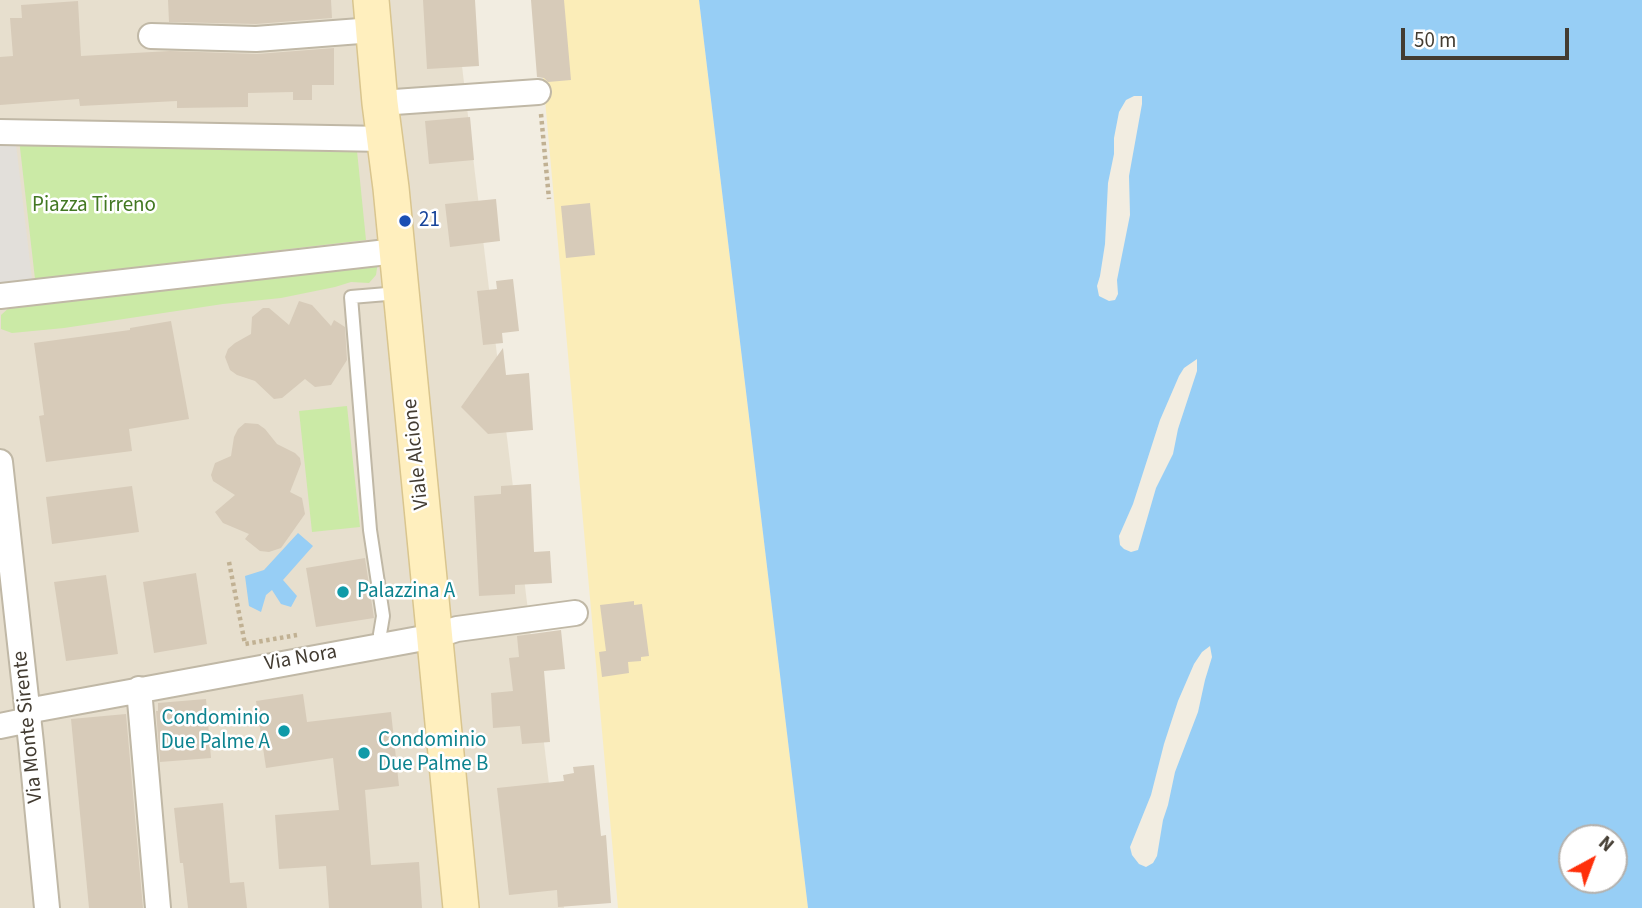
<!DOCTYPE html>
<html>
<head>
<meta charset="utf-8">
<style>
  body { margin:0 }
  #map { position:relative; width:1642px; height:908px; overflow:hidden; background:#f2ede1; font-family:"Source Sans 3",sans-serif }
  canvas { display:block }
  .north { position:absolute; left:1558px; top:824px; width:70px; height:70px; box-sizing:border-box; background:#fff; border:2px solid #b4b1ad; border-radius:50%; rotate:41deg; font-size:19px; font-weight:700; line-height:28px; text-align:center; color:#433c32 }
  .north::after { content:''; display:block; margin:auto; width:24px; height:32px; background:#ff300b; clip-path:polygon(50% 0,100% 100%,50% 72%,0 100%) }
  .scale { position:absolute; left:1401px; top:28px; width:168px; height:32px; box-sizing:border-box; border:4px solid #433c32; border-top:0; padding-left:9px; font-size:21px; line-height:24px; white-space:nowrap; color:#433c32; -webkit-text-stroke:5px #fff; paint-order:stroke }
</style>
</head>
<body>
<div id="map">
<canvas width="1642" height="908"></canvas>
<div class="north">N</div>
<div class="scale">50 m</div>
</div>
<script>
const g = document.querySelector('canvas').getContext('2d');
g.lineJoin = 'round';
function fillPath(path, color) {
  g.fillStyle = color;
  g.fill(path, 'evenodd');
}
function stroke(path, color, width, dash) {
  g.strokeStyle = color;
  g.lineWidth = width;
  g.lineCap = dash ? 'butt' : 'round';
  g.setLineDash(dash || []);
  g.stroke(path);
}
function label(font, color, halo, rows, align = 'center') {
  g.font = font + ' "Source Sans 3",sans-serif';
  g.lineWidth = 5;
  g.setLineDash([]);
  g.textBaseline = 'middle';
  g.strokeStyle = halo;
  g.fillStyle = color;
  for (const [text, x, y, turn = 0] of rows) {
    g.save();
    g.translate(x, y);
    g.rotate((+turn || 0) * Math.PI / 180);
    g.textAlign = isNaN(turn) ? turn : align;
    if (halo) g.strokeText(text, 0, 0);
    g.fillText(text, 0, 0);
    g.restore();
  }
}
fillPath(new Path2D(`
  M 0,0 L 454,0 L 564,908 L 0,908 Z`), '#e7dfce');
fillPath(new Path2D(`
  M 19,139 L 356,141 L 366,240 L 35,279 Z
  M 378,261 L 376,275 L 369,283 L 351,282 L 335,287 L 281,298 L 223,304 L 64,328 L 12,333 L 1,329 L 1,315 L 11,306 Z
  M 347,406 L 360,527 L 312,532 L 299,411 Z`), '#cbeaa6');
fillPath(new Path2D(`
  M 536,0 L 699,0 L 808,908 L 618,908 Z`), '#fbedb8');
fillPath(new Path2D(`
  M 0,144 L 16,144 L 32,279 L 0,284 Z`), '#e2dfda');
fillPath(new Path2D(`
  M 699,0 L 1642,0 L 1642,908 L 808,908 ZM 1572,838 L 1614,838 L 1614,880 L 1572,880 Z
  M 298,533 L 313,546 L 283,580 L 297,596 L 291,607 L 281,604 L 272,590 L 266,595 L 261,612 L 249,606 L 245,576 L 264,570 Z`), '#97cef5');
fillPath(new Path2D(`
  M 1134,96 L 1142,96 L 1142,104 L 1129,176 L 1130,215 L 1117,280 L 1118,294 L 1115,300 L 1109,301 L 1099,296 L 1097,286 L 1100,276 L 1105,244 L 1108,183 L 1114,154 L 1114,138 L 1119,112 L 1126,100 Z
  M 1197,359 L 1197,371 L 1178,429 L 1173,454 L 1156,488 L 1138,550 L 1131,552 L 1124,549 L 1120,545 L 1119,536 L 1133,504 L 1160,420 L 1179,376 L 1184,368 Z
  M 1210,646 L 1212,657 L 1205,680 L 1198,712 L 1175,772 L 1168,805 L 1163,820 L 1157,856 L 1153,863 L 1146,867 L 1139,864 L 1132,855 L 1130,847 L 1151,795 L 1164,744 L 1178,701 L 1194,664 L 1202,652 Z`), '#f2ede1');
fillPath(new Path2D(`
  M 168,0 L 331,0 L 332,18 L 256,24 L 169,22 Z
  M 423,0 L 475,0 L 479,66 L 427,69 Z
  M 531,0 L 564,0 L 571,80 L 548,82 L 544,78 L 537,77 Z
  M 78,1 L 81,56 L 170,51 L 257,54 L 334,48 L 334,85 L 312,85 L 312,100 L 293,100 L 293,92 L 248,93 L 248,107 L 177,108 L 177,101 L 80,106 L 79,99 L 0,105 L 0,57 L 13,56 L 10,18 L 22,18 L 21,5 Z
  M 470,117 L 474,160 L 429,164 L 425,121 Z
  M 496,199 L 500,241 L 450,247 L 445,204 Z
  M 590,203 L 595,255 L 566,258 L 561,206 Z
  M 513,279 L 519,331 L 502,333 L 503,343 L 483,345 L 477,291 L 497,289 L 496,281 Z
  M 299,301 L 312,305 L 331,326 L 334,320 L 345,327 L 347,360 L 331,385 L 315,387 L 305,379 L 282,398 L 274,399 L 255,381 L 237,375 L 230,370 L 225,357 L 228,349 L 235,343 L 251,334 L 252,317 L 263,308 L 269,308 L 289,325 Z
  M 171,321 L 189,419 L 129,429 L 132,451 L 46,462 L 39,416 L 44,415 L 34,343 L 130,330 L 130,328 Z
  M 503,348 L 506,375 L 529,373 L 533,430 L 488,434 L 461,407 Z
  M 245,423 L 258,424 L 265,429 L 277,444 L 295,453 L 300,458 L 301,464 L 290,492 L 302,498 L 305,514 L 281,548 L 269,552 L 260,551 L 245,539 L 249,534 L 223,523 L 215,512 L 235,495 L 213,481 L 211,475 L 215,463 L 231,456 L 234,437 L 238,429 Z
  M 531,484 L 534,552 L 550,551 L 552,583 L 515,585 L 515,594 L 479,596 L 474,496 L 501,494 L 501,486 Z
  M 132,486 L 139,532 L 52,544 L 46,497 Z
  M 365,558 L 374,618 L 316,627 L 306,568 Z
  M 196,573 L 207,644 L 154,653 L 143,582 Z
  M 106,575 L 118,654 L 66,661 L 54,582 Z
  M 634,601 L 634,605 L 642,604 L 649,656 L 641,657 L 641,661 L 628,662 L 629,673 L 602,677 L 599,652 L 606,651 L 600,605 Z
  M 561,630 L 565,669 L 544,671 L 550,742 L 522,744 L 520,726 L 493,728 L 491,693 L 513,691 L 509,658 L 519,657 L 517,636 Z
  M 303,694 L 307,722 L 391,712 L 399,786 L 365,790 L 371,865 L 419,862 L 422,908 L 329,908 L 326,866 L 279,869 L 275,815 L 339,810 L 333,758 L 266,768 L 256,701 Z
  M 206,699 L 211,758 L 160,762 L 156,711 L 158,711 L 158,703 Z
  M 126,714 L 143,908 L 89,908 L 71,719 Z
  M 594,765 L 601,836 L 606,835 L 611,903 L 558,907 L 557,890 L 509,895 L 497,788 L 564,781 L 563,775 L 574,773 L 573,767 Z
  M 223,803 L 230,883 L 244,882 L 247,908 L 188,908 L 183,863 L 180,863 L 174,808 Z`), '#d7cbb9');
const lane = new Path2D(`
  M 381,645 L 380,634 L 383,616 L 370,530 L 351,297 L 399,293`);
const street = new Path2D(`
  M 151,36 L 256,39 L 373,30
  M 380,103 L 538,92
  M 0,132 L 385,139
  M 0,296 L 396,251
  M 0,462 L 31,743 L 47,908
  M 139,689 L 158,908
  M 27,711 L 435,636 L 457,629 L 575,613
  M 0,726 L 29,720`);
const secondary = new Path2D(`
  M 371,0 L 380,103 L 391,188 L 461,908`);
stroke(lane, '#c0b8a6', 16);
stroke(street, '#c0b8a6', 28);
stroke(secondary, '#d9c58e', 38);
stroke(new Path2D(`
  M 541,114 L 549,199
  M 229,562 L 245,644 L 297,635`), '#c1b193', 4.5, [3.5, 3.5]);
stroke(lane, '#fff', 12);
stroke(street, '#fff', 24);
stroke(secondary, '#ffefbe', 35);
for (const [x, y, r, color] of [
  [405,221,7,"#1a4fb4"],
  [343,592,7,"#0f9aa8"],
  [284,731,7,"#0f9aa8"],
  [364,753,7,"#0f9aa8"]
]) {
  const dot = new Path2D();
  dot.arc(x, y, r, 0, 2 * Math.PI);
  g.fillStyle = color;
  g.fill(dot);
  stroke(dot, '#fff', 2.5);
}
label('21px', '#427822', '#fff', [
  ["Piazza Tirreno",94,206]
]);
label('21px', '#164399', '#fff', [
  ["21",419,221]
], 'left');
label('21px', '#433c32', '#fff', [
  ["Viale Alcione",417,454,-96],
  ["Via Nora",301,659,-10],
  ["Via Monte Sirente",29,727,-96]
]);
label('21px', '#0d838f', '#fff', [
  ["Palazzina A",357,592],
  ["Condominio",270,719,"right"],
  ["Due Palme A",270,743,"right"],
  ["Condominio",378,741],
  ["Due Palme B",378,765]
], 'left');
</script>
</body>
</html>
